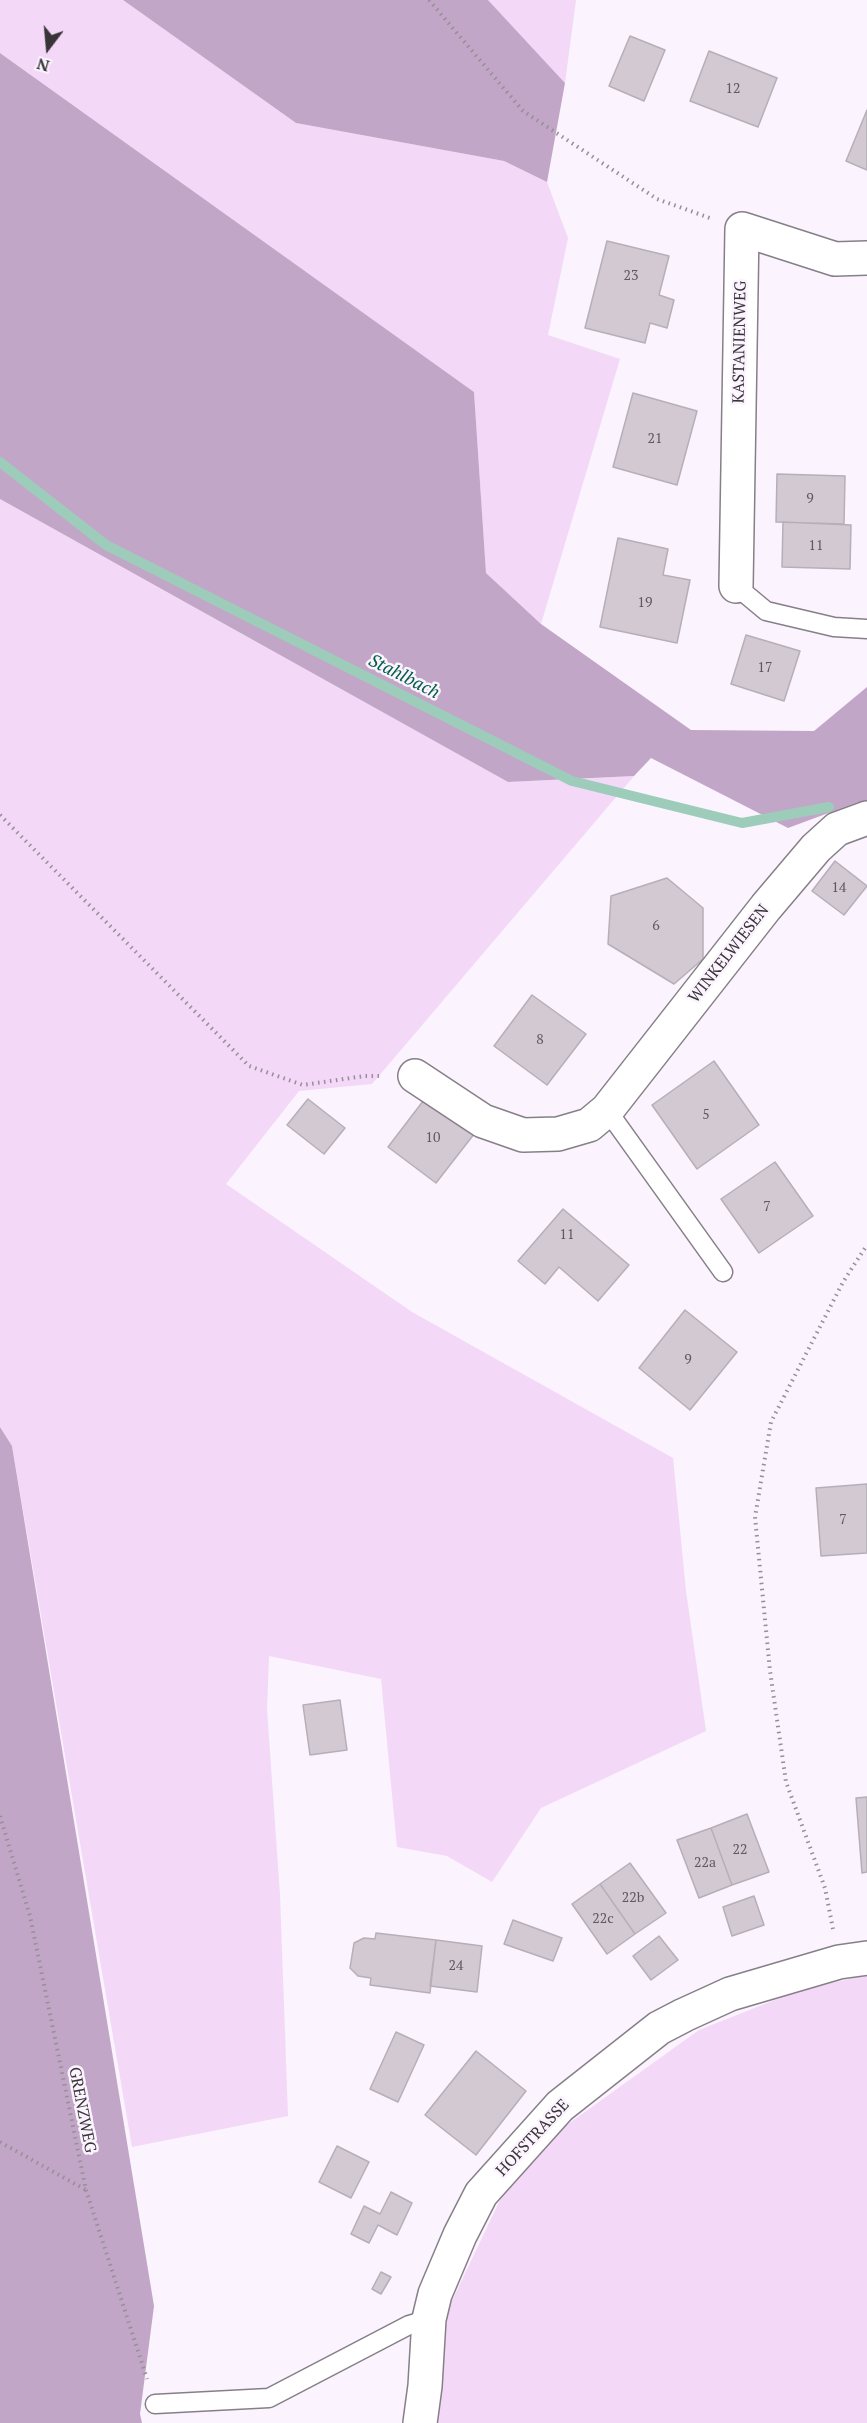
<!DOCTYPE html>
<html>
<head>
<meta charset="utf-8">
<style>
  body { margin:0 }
  #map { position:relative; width:867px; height:2423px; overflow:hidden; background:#fbf3fd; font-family:"PT Serif",serif }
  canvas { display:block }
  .north { position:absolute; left:18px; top:18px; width:60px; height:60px; -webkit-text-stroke:4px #fbf3fd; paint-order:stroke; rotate:196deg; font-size:16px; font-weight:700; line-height:24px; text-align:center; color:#383438 }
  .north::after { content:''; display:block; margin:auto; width:21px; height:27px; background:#383438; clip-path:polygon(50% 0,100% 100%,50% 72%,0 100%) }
</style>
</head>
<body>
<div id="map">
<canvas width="867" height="2423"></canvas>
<div class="north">N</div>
</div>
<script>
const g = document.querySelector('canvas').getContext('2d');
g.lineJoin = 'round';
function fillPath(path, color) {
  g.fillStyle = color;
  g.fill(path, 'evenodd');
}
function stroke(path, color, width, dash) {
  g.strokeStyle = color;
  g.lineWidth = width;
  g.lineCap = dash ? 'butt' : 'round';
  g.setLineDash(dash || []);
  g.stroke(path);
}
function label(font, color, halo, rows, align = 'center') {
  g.font = font + ' "PT Serif",serif';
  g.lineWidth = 5;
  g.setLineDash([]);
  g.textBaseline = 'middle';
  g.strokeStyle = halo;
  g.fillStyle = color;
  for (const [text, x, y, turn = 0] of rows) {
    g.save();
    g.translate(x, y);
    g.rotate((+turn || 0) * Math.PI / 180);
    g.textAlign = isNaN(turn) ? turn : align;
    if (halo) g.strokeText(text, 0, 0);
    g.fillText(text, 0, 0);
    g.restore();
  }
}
fillPath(new Path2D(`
  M 0,0 L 123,0 L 296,123 L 504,161 L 547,182 L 568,238 L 548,335 L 620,359 L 541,624 L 486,573 L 474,392 L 0,53 Z
  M 488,0 L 576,0 L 565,83 Z
  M 0,499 L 508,782 L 634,776 L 372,1084 L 299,1091 L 226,1184 L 412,1312 L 673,1458 L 686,1591 L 706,1731 L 541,1808 L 492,1882 L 447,1856 L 397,1847 L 381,1679 L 269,1656 L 267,1709 L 280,1895 L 288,2116 L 132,2147 L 12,1446 L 0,1427 Z
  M 867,1975 L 867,2423 L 433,2423 L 448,2309 L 500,2200 L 557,2132 L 699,2030 L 800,1990 Z`), '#f3d8f7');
fillPath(new Path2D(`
  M 123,0 L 488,0 L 565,83 L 547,182 L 504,161 L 296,123 Z
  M 0,53 L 474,392 L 486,573 L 541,624 L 691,730 L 814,731 L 867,687 L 867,803 L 858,802 L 788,828 L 651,758 L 634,776 L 508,782 L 0,499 Z
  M 0,1427 L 12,1446 L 154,2306 L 140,2414 L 142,2423 L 0,2423 Z`), '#c2a6c7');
stroke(new Path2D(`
  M 0,462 L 106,545 L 572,781 L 742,823 L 829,807`), '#9dccba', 10);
const building = new Path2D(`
  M 630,36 L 665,50 L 644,101 L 609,86 Z
  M 709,51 L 777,78 L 758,127 L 690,101 Z
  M 867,110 L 867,170 L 846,161 Z
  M 607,241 L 669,256 L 659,295 L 674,300 L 667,328 L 650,323 L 645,343 L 585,328 Z
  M 633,393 L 697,411 L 677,485 L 613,467 Z
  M 777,474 L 845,476 L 844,524 L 776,522 Z
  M 783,522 L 851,525 L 850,569 L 782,567 Z
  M 618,538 L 668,549 L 663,575 L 690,580 L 677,643 L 600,627 Z
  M 746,635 L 800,651 L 784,701 L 731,684 Z
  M 835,861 L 867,886 L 844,915 L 812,891 Z
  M 667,878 L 703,908 L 703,959 L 674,984 L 608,944 L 611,896 Z
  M 532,995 L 586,1034 L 547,1085 L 494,1046 Z
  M 714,1061 L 759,1125 L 697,1169 L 652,1105 Z
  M 430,1092 L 478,1129 L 436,1183 L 388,1147 Z
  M 308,1099 L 345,1128 L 324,1154 L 287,1125 Z
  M 775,1162 L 813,1216 L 759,1253 L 721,1199 Z
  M 563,1209 L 629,1265 L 598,1301 L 559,1267 L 545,1284 L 518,1261 Z
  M 685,1310 L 737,1352 L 690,1410 L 639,1368 Z
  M 867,1484 L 867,1553 L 821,1556 L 816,1488 Z
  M 340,1700 L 347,1750 L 310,1755 L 303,1705 Z
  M 867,1797 L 867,1872 L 862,1873 L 856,1798 Z
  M 747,1814 L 769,1872 L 732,1885 L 711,1828 Z
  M 711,1828 L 732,1885 L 699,1898 L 677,1840 Z
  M 630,1863 L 666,1913 L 635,1934 L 600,1884 Z
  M 600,1884 L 635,1934 L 607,1954 L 572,1904 Z
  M 754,1896 L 764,1925 L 732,1936 L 723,1907 Z
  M 513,1920 L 562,1938 L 553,1961 L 504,1944 Z
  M 376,1933 L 436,1940 L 430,1993 L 370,1985 L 371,1978 L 358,1976 L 350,1968 L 354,1943 L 364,1938 L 375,1939 Z
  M 659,1936 L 678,1960 L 651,1980 L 633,1956 Z
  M 436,1940 L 482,1946 L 477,1992 L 430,1986 Z
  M 396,2032 L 424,2045 L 398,2102 L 370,2089 Z
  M 476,2051 L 526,2091 L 476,2155 L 425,2115 Z
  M 337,2146 L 369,2162 L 351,2198 L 319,2182 Z
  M 391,2192 L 412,2203 L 397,2235 L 378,2225 L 369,2243 L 351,2234 L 364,2206 L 380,2214 Z
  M 381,2272 L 391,2277 L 381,2294 L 372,2289 Z`);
fillPath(building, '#d2c9d3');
stroke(building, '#b7afb8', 1.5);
const lane = new Path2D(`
  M 736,586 L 766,611 L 834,627 L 867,629
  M 607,1110 L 723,1272
  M 155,2404 L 269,2398 L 409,2325 L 429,2319`);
const street = new Path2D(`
  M 736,586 L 742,229 L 835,259 L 867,258
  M 415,1076 L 483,1121 L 523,1135 L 558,1134 L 589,1125 L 607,1110 L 766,907 L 816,848 L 837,829 L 867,818
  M 420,2423 L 425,2386 L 429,2319 L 435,2294 L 460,2235 L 481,2194 L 560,2106 L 659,2028 L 684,2015 L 730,1994 L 839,1962 L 867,1958`);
stroke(lane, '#877f88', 21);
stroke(street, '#877f88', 36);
stroke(new Path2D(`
  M 429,0 L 523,111 L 657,199 L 710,218
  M 0,815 L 249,1066 L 303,1085 L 364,1076 L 381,1076
  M 0,1816 L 30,1916 L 86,2190 L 147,2379
  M 833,1929 L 825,1888 L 786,1782 L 770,1671 L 755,1517 L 771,1422 L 843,1282 L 867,1245
  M 0,2142 L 86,2190`), '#959096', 4, [1.5, 4.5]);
stroke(lane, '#fff', 18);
stroke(street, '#fff', 33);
label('14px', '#5e595f', null, [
  ["12",733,89],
  ["23",631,276],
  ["21",655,439],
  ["9",810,499],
  ["11",816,546],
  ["19",645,603],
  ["17",765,668],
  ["14",839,888],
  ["6",656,926],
  ["8",540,1040],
  ["5",706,1115],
  ["10",433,1138],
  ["7",767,1207],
  ["11",567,1235],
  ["9",688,1360],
  ["7",843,1520],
  ["22",740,1850],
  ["22a",705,1863],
  ["22b",633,1898],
  ["22c",603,1919],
  ["24",456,1966]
]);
label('16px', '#383438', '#fbf3fd', [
  ["KASTANIENWEG",740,342,-89],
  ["WINKELWIESEN",729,954,-52],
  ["GRENZWEG",82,2110,79],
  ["HOFSTRASSE",533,2138,-47]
]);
label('italic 18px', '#015f48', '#fbf3fd', [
  ["Stahlbach",404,677,27]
]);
</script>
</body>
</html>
